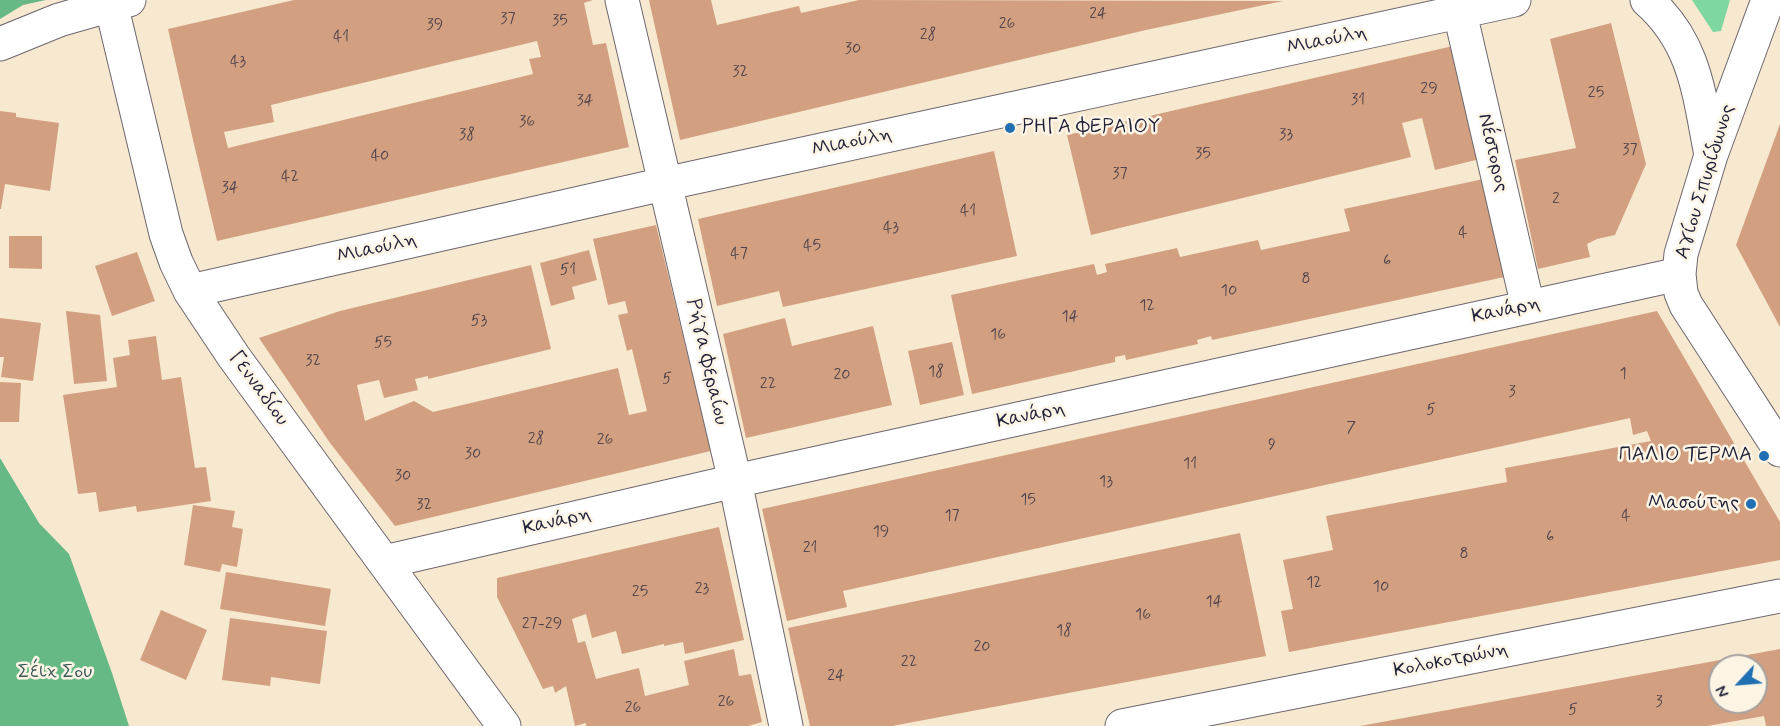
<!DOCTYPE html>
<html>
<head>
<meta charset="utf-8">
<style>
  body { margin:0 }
  #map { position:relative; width:1780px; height:726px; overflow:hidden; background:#f7e8d0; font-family:Mynerve,sans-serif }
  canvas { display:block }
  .north { position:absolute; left:1708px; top:654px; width:60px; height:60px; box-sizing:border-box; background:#fcf5e5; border:2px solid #a5a1a1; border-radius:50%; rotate:244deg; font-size:16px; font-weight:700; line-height:24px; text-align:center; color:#22223b }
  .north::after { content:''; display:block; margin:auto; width:21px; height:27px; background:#1f6fb2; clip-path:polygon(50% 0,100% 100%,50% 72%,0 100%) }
</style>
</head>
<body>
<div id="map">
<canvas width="1780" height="726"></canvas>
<div class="north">N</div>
</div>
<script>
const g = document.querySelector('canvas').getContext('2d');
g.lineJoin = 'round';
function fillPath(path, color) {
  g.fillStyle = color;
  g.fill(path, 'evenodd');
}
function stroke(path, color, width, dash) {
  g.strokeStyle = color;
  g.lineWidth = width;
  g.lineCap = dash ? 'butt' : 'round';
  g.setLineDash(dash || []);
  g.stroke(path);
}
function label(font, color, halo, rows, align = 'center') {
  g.font = font + ' Mynerve,sans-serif';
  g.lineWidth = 5;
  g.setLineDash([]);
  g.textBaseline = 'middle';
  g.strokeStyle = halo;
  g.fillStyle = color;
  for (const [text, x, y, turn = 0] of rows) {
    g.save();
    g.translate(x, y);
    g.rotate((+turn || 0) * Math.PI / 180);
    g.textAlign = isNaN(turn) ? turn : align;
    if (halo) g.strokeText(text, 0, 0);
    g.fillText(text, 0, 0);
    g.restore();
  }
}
fillPath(new Path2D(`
  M 1692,0 L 1730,0 L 1721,31 L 1713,32 Z`), '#7ed79e');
fillPath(new Path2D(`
  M 0,0 L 46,0 L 23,5 L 0,19 Z
  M 0,458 L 39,523 L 69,554 L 112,673 L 129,726 L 0,726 Z`), '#66b885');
fillPath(new Path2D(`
  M 294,0 L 593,0 L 584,3 L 593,45 L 606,43 L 629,147 L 217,241 L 193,140 L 168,29 ZM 537,41 L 541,57 L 529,59 L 533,74 L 228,148 L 224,132 L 274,122 L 271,105 Z
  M 649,0 L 711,0 L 717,25 L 799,6 L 801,13 L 859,0 L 1283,1 L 1146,30 L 680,140 Z
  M 1611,23 L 1646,164 L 1615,235 L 1597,239 L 1587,244 L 1590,257 L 1538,269 L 1515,160 L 1576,148 L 1550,39 Z
  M 1453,46 L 1480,159 L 1435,170 L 1422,118 L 1402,123 L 1411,157 L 1091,235 L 1067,135 Z
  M 0,111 L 16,113 L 16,117 L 59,123 L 50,191 L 5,184 L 1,209 L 0,209 Z
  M 1780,124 L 1780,327 L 1736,245 Z
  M 994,151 L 1017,256 L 783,307 L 779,291 L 717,306 L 698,219 Z
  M 1488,178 L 1509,276 L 1212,340 L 1211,336 L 1197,340 L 1198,344 L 1126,360 L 1125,355 L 1115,357 L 1115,362 L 972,394 L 951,295 L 1094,264 L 1097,275 L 1107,272 L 1105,264 L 1177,248 L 1180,257 L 1258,240 L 1261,250 L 1335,234 L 1350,231 L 1344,209 Z
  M 656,225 L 711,451 L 395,526 L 330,443 L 259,338 L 340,311 L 531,265 L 551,349 L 428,379 L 428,376 L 415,379 L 418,390 L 384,398 L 379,380 L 357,385 L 365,421 L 414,401 L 433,412 L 618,368 L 629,415 L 647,411 L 632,349 L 627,351 L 618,315 L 628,313 L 625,301 L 608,305 L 593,239 Z
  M 9,236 L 42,236 L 42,269 L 9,268 Z
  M 589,250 L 597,280 L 572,287 L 575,299 L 551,306 L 540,263 Z
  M 137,252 L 155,301 L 112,316 L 95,266 Z
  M 66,311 L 100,315 L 107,381 L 74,384 Z
  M 1657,311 L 1780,522 L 1780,560 L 1289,652 L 1281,611 L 1293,609 L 1283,560 L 1333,550 L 1326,516 L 1507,482 L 1505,468 L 1651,441 L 1647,431 L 1633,435 L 1630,418 L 843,591 L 847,607 L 787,621 L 762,509 Z
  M 0,318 L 41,323 L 33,381 L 1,377 L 4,357 L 0,357 Z
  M 785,318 L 792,346 L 873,326 L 892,405 L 746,438 L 723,334 Z
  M 156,336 L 162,380 L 181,377 L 195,468 L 206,467 L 211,501 L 137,512 L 136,506 L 99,512 L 96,492 L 78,494 L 63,395 L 117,387 L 113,358 L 130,355 L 128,340 Z
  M 952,342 L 964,395 L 920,405 L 908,351 Z
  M 0,382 L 21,383 L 19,422 L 0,422 Z
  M 193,505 L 235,511 L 232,527 L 243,529 L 237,567 L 222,564 L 220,572 L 184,565 Z
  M 719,527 L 744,640 L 685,654 L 683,642 L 664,646 L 664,644 L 622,654 L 616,631 L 592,638 L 586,614 L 572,619 L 578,643 L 585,641 L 596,679 L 639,668 L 645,696 L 689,685 L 684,661 L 734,649 L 739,676 L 751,674 L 762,722 L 748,726 L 586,726 L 586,723 L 575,726 L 566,686 L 555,693 L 553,686 L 543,689 L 497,597 L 497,578 Z
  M 1240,533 L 1266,656 L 892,726 L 810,726 L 788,628 Z
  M 226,572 L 331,589 L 325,626 L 220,609 Z
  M 161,610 L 207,630 L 186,680 L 140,660 Z
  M 230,618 L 327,631 L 320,684 L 271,677 L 270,686 L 222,680 Z
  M 1780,649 L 1780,726 L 1766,726 L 1764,716 L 1707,726 L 1360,726 ZM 1720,666 L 1756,666 L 1756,702 L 1720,702 Z`), '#d2a080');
const minor = new Path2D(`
  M 622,0 L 735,481 L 786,726
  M 1457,0 L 1528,307
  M 1647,0 C 1696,43 1699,95 1711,155
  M 1768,0 L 1711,155 L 1681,254 L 1679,274 L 1681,293 L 1686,305 L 1780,450
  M 111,4 L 166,234 L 176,262 L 190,291 L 234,357 L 504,726
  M 0,44 L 59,20 L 129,0
  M 190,291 L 664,184 L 1514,0
  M 384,562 L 735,481 L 1679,274
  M 1122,726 L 1780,596`);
stroke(minor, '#6d676f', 35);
stroke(minor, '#fff', 33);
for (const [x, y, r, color] of [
  [1010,128,6,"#1f6fb2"],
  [1764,456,6,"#1f6fb2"],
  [1751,504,6,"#1f6fb2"]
]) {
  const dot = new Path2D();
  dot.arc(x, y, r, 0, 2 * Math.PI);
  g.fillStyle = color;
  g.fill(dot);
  stroke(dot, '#fcf5e5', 2);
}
label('16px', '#4e424c', null, [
  ["24",1098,15],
  ["37",508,20],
  ["35",560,22],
  ["26",1007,25],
  ["39",435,26],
  ["28",928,36],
  ["41",341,38],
  ["30",853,50],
  ["43",238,63],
  ["32",740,73],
  ["29",1429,90],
  ["25",1596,94],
  ["31",1358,101],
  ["34",585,102],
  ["36",527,123],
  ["38",467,136],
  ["33",1286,136],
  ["37",1630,151],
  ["35",1203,155],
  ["40",380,157],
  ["37",1120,175],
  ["42",290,178],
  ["34",230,189],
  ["2",1556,200],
  ["41",968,212],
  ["43",891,229],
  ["4",1463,234],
  ["45",812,247],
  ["47",739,255],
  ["6",1387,262],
  ["51",568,271],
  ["8",1306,280],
  ["10",1229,292],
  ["12",1147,307],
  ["14",1070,318],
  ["53",479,322],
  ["16",998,336],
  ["55",383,344],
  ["32",313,362],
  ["18",936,373],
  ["1",1623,375],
  ["20",842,376],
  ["5",667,380],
  ["22",768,385],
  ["3",1512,393],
  ["5",1431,411],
  ["7",1351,429],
  ["28",536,440],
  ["26",605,441],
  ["9",1272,446],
  ["30",473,455],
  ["11",1190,465],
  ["30",403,477],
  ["13",1106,483],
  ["15",1028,501],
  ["32",424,506],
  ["17",952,517],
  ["4",1626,517],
  ["19",881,533],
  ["6",1550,538],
  ["21",810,549],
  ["8",1464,555],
  ["12",1314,584],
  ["10",1381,588],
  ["23",702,590],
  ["25",640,593],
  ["14",1214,603],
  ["16",1143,616],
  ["27-29",542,625],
  ["18",1064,632],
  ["20",982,648],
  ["22",909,663],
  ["24",836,677],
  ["26",726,703],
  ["3",1659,703],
  ["26",633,709],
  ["5",1573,711]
]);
label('20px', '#22223b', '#fcf5e5', [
  ["Μιαούλη",1327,41,-12],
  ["Μιαούλη",852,143,-12],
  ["Νέστορος",1492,153,77],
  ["Αγίου Σπυρίδωνος",1706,182,-73],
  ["Μιαούλη",377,249,-13],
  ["Κανάρη",1506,311,-12],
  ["Ρήγα Φεραίου",706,362,77],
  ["Γενναδίου",258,389,54],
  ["Κανάρη",1031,416,-12],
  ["Κανάρη",557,522,-13],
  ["Κολοκοτρώνη",1451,661,-11]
]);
label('20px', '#22223b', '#fcf5e5', [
  ["ΡΗΓΑ ΦΕΡΑΙΟΥ",1022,128,"left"],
  ["ΠΑΛΙΟ ΤΕΡΜΑ",1752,456],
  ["Μασούτης",1739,504]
], 'right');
label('20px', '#3e5859', '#fcf5e5', [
  ["Σέιχ Σου",55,673]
]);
</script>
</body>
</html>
